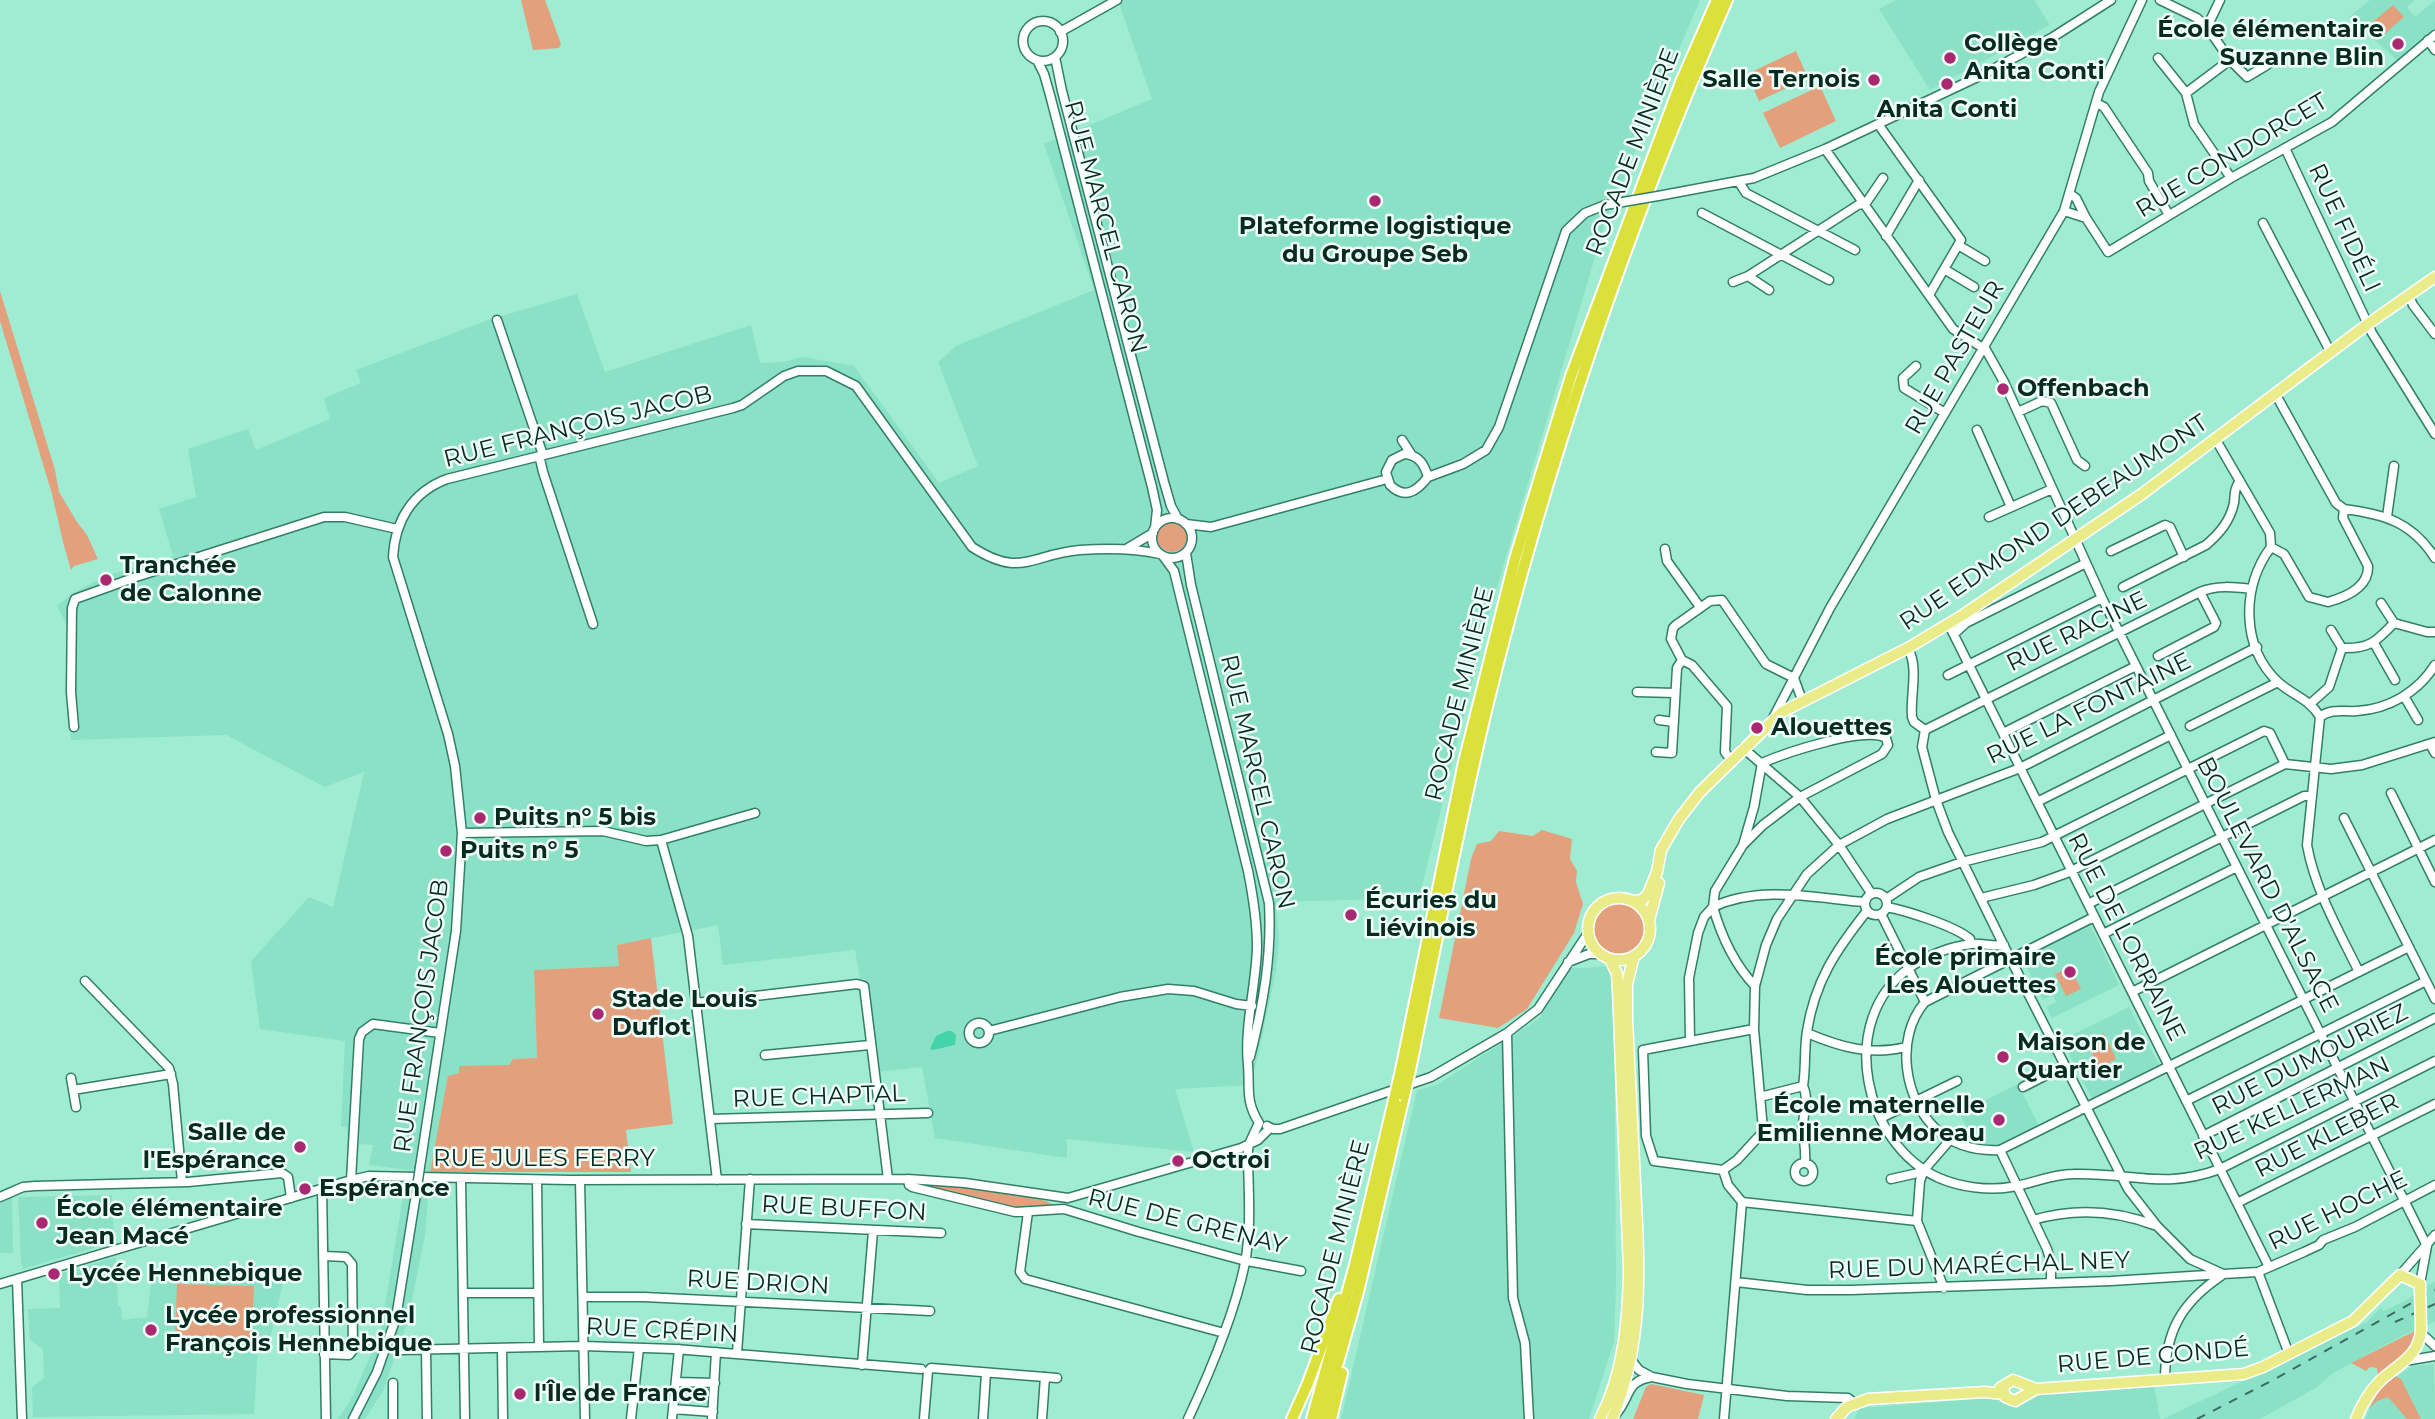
<!DOCTYPE html>
<html>
<head>
<meta charset="utf-8">
<style>
  body { margin:0 }
  canvas { display:block; background:#9fecd2 }
</style>
</head>
<body>
<canvas width="2435" height="1419"></canvas>
<script>
const g = document.querySelector('canvas').getContext('2d');
g.lineJoin = 'round';
function fillPath(path, color) {
  g.fillStyle = color;
  g.fill(path, 'evenodd');
}
function stroke(path, color, width, dash) {
  g.strokeStyle = color;
  g.lineWidth = width;
  g.lineCap = dash ? 'butt' : 'round';
  g.setLineDash(dash || []);
  g.stroke(path);
}
function label(font, color, halo, rows, align = 'center') {
  g.font = font + ' Montserrat,sans-serif';
  g.lineWidth = 5;
  g.setLineDash([]);
  g.textBaseline = 'middle';
  g.strokeStyle = halo;
  g.fillStyle = color;
  for (const [text, x, y, turn = 0] of rows) {
    g.save();
    g.translate(x, y);
    g.rotate((+turn || 0) * Math.PI / 180);
    g.textAlign = isNaN(turn) ? turn : align;
    if (halo) g.strokeText(text, 0, 0);
    g.fillText(text, 0, 0);
    g.restore();
  }
}
fillPath(new Path2D(`
  M 1118,0 L 1700,0 L 1606,220 L 1488,618 L 1419,898 L 1276,902 L 1279,942 L 1276,970 L 1258,1056 L 1250,1085 L 1175,1089 L 1194,1152 L 1067,1139 L 1067,1158 L 935,1138 L 922,1067 L 876,1072 L 865,979 L 860,979 L 855,950 L 723,965 L 718,925 L 617,945 L 620,966 L 534,970 L 537,1058 L 513,1059 L 509,1065 L 459,1067 L 460,1073 L 430,1172 L 425,1236 L 407,1323 L 383,1391 L 365,1419 L 338,1419 L 353,1396 L 381,1330 L 405,1185 L 414,1185 L 415,1171 L 369,1165 L 373,1145 L 359,1144 L 359,1135 L 347,1136 L 347,1127 L 341,1127 L 345,1041 L 260,1029 L 251,961 L 309,897 L 333,907 L 364,772 L 325,787 L 226,735 L 71,740 L 67,702 L 69,636 L 67,625 L 57,606 L 72,594 L 105,576 L 173,556 L 159,509 L 196,497 L 188,449 L 248,429 L 256,450 L 330,419 L 324,398 L 361,383 L 356,370 L 488,320 L 577,294 L 605,372 L 751,325 L 760,363 L 784,362 L 802,357 L 854,366 L 939,483 L 978,466 L 938,362 L 956,346 L 1094,290 L 1044,144 L 1152,99 Z
  M 1896,0 L 2034,0 L 2050,25 L 1930,90 L 1879,9 Z
  M 2370,0 L 2415,0 L 2407,7 L 2415,17 L 2435,0 L 2435,28 L 2397,60 L 2349,17 Z
  M 2090,924 L 2119,985 L 2052,1018 L 2046,1007 L 2056,1002 L 2053,995 L 2043,1000 L 2022,958 Z
  M 1614,966 L 1616,1286 L 1614,1342 L 1589,1419 L 1341,1419 L 1417,1090 L 1437,1085 L 1540,1018 L 1563,969 Z
  M 2129,1007 L 2159,1065 L 2092,1099 L 2062,1040 Z
  M 2018,1084 L 2039,1126 L 2001,1146 L 1994,1147 L 1975,1144 L 1959,1113 Z
  M 112,1195 L 114,1242 L 23,1269 L 21,1261 L 18,1197 Z
  M 12,1197 L 13,1253 L 0,1253 L 0,1203 Z
  M 116,1257 L 118,1306 L 121,1306 L 122,1320 L 147,1317 L 152,1276 L 284,1277 L 269,1345 L 258,1346 L 254,1414 L 33,1417 L 32,1387 L 44,1378 L 43,1349 L 30,1340 L 28,1309 L 60,1308 L 59,1274 Z
  M 2435,1281 L 2435,1322 L 2406,1334 L 2351,1363 L 2332,1374 L 2317,1387 L 2260,1419 L 2163,1419 L 2367,1322 L 2381,1307 L 2383,1311 L 2405,1301 Z
  M 2434,1364 L 2435,1419 L 2365,1419 L 2374,1399 L 2389,1381 L 2413,1366 Z
  M 2154,1385 L 2160,1419 L 1854,1419 L 1860,1408 Z`), '#8be1c5');
fillPath(new Path2D(`
  M 521,0 L 545,0 L 561,44 L 559,48 L 533,50 Z
  M 2393,5 L 2404,17 L 2380,38 L 2369,25 Z
  M 1796,51 L 1808,78 L 1759,101 L 1747,74 Z
  M 1820,86 L 1836,121 L 1780,148 L 1763,113 Z
  M 0,291 L 55,470 L 59,492 L 77,522 L 87,535 L 98,559 L 74,566 L 71,570 L 63,542 L 52,494 L 0,321 Z
  M1157 537a15 15 0 1 1 30 0a15 15 0 1 1-30 0Z
  M 1542,830 L 1572,839 L 1570,859 L 1577,871 L 1576,882 L 1583,904 L 1574,933 L 1527,1009 L 1498,1028 L 1439,1018 L 1471,859 L 1477,844 L 1491,841 L 1499,831 L 1533,836 Z
  M1594 929a26 26 0 1 1 52 0a26 26 0 1 1-52 0Z
  M 651,938 L 673,1124 L 626,1130 L 631,1172 L 430,1172 L 448,1076 L 459,1073 L 459,1066 L 509,1065 L 513,1059 L 537,1058 L 534,970 L 619,966 L 617,945 Z
  M 2070,967 L 2081,989 L 2066,996 L 2055,974 Z
  M 2104,1033 L 2116,1059 L 2099,1068 L 2087,1043 Z
  M 918,1184 C 943,1186 1039,1192 1055,1206 L 1016,1210 L 917,1187 Z
  M 177,1284 L 254,1286 L 252,1338 L 175,1335 Z
  M 2417,1330 C 2415,1352 2395,1364 2378,1376 L 2377,1368 L 2370,1367 L 2366,1371 L 2351,1363 Z
  M 2393,1375 L 2401,1379 L 2421,1419 L 2407,1419 L 2388,1397 L 2377,1401 L 2369,1409 L 2381,1387 Z
  M 1651,1384 L 1704,1395 L 1698,1419 L 1633,1419 L 1646,1387 Z`), '#e2a17c');
fillPath(new Path2D(`
  M 947,1031 L 952,1031 L 956,1035 L 955,1045 L 933,1050 L 930,1049 L 936,1036 Z`), '#43d4ac');
const minor = new Path2D(`
  M 2160,0 L 2197,18 L 2207,27 L 2220,0
  M1023 41a20 20 0 1 1 40 0a20 20 0 1 1-40 0Z
  M 2207,27 L 2230,60 L 2247,77 L 2267,65
  M 1060,32 L 1117,0
  M 2428,40 L 2435,50
  M 1055,57 L 1062,91 L 1164,482 L 1171,506 L 1178,519
  M 2158,58 L 2186,93 L 2194,124 L 2231,178
  M 1037,60 L 1044,74 L 1050,95 L 1152,487 L 1157,510 L 1155,528
  M 2186,93 L 2230,60
  M 2096,103 L 2104,107 L 2148,173 L 2149,181 L 2169,215
  M 1878,124 L 1961,240 L 1929,295
  M 2285,148 L 2372,333 L 2435,434
  M 1825,149 L 1953,329 L 1986,350 L 2004,382 L 2102,598 L 2427,1246
  M 1739,182 L 1746,193 L 1855,250
  M 2070,194 L 2076,198 L 2086,218 L 2108,252 L 2231,178 L 2332,122 L 2435,35
  M 1658,196 L 1754,178 L 1825,149 L 1982,75 L 2053,37 L 2111,0
  M 2064,211 L 2086,218
  M 1702,213 L 1829,280
  M 2263,223 L 2331,353
  M 1886,236 L 1919,180
  M 1958,245 L 1985,261
  M 1944,269 L 1974,287
  M 1748,276 L 1769,290
  M 1733,282 L 1748,276 L 1858,205 L 1866,203 L 1883,178
  M 2409,296 L 2413,305 L 2435,334
  M 497,320 L 542,452 L 540,459 L 543,472 L 593,624
  M 1916,366 L 1903,378 L 1904,388 L 1945,413
  M 2018,412 L 2042,401 L 2051,403 L 2077,460 L 2085,466
  M 1977,430 L 2011,507
  M 1402,440 L 1411,454
  M 2216,440 L 2270,533 L 2271,547 L 2284,554 L 2309,597 L 2328,602 C 2346,597 2369,587 2368,566 L 2343,518 L 2344,509 L 2336,503 L 2276,395
  M 1404,454 C 1419,455 1424,464 1428,477 C 1417,491 1405,500 1390,485 L 1386,472 L 1392,460 Z
  M 1428,477 L 1463,464 L 1486,450 L 1499,427 L 1566,231 L 1585,213 L 1605,205
  M 2344,509 C 2384,514 2412,522 2435,558
  M 1989,517 L 2052,489
  M 2387,517 L 2394,466
  M1152 538a20 20 0 1 1 40 0a20 20 0 1 1-40 0Z
  M 1186,524 L 1211,527 L 1387,479
  M 2271,547 C 2241,587 2241,647 2278,682 C 2292,695 2310,699 2320,717 C 2331,708 2343,712 2357,711 C 2389,709 2418,692 2435,665
  M 1128,548 L 1153,533
  M 1665,549 L 1667,561 L 1700,607
  M 2111,551 L 2165,525 L 2170,527 L 2184,557
  M 1186,553 L 1191,585 L 1269,903 C 1272,957 1263,1005 1250,1057
  M 1163,556 L 1174,571 L 1248,871 C 1253,896 1257,921 1257,947 C 1256,987 1244,1026 1248,1065 C 1250,1090 1245,1100 1259,1123
  M 2123,587 L 2206,545 C 2220,533 2230,521 2234,503 C 2235,494 2234,488 2240,481
  M 2394,623 L 2427,632 L 2435,632
  M 1949,625 L 2269,1267
  M 2331,630 L 2342,648 C 2369,649 2376,642 2394,623 L 2381,603
  M 1954,634 L 1966,623 L 2086,563
  M 2374,643 L 2395,680
  M 1908,648 C 1919,668 1910,695 1912,717 L 1914,722 L 1925,730
  M 2158,656 L 2214,627 L 2216,623 L 2200,592
  M 1948,675 L 2102,598
  M 1637,692 L 1675,693
  M 2404,696 L 2418,720
  M 2310,704 L 2329,687 L 2342,648
  M 2320,717 L 2307,845 C 2315,890 2339,931 2359,972
  M 1659,720 L 1674,722
  M 1772,720 L 1830,608 L 2064,211 L 2099,92 L 2142,0
  M 2190,726 L 2278,682
  M 74,727 L 71,692 L 72,608 L 75,599 L 136,577 L 324,517 L 345,517 L 397,529
  M 1925,730 L 1922,747 L 1936,800 L 1948,832 L 2007,952 L 2128,1189 L 2157,1226 L 2190,1259 L 2223,1274 L 2258,1272 L 2304,1252 L 2319,1245 L 2323,1240 L 2355,1227 L 2435,1185
  M 1925,730 L 2200,592 C 2216,585 2234,587 2251,589
  M 2003,733 L 2136,666
  M 2430,744 L 2435,753
  M 1743,748 L 1800,797 L 1839,845 L 1871,893
  M 1656,752 L 1672,753 L 1677,668 L 1682,660
  M 1731,760 L 1725,752 L 1727,706 L 1692,665 L 1682,660 L 1671,639 L 1673,628 L 1676,625 L 1710,601 L 1722,600 L 1766,664 L 1794,678 L 1802,700
  M 2391,793 L 2435,882
  M 2037,802 L 2171,735
  M 2344,818 L 2435,999
  M 462,833 L 603,831 L 646,841 L 661,840 L 755,813
  M 661,840 L 688,936 L 717,1180
  M1865 904a11 11 0 1 1 22 0a11 11 0 1 1-22 0Z
  M 1981,898 L 2034,885 L 2067,873 L 2285,764 L 2331,769 L 2362,765 L 2435,742
  M 1886,899 L 1919,877 L 1962,862 L 2042,842 L 2264,731 L 2270,733 L 2285,764
  M 2088,904 L 2304,796 L 2312,796
  M 1887,907 C 1907,911 1955,926 1970,939 L 1970,944
  M 1881,914 L 1925,1002
  M 2094,917 L 1925,1002 C 1894,1038 1904,1101 1938,1131 C 1955,1146 1978,1151 2000,1150 L 2409,947
  M 2103,934 L 2237,867
  M 2004,945 C 1994,947 1983,943 1972,944 C 1951,946 1925,956 1908,969 C 1837,1021 1863,1144 1939,1178 C 1960,1187 1988,1191 2011,1187 C 2032,1184 2051,1174 2073,1174 C 2129,1172 2163,1190 2220,1169 L 2435,1061
  M 1568,962 L 1589,954 L 1601,954
  M 85,981 L 169,1068 L 173,1084 L 182,1182
  M 1755,986 C 1734,964 1721,935 1713,907 C 1760,885 1815,898 1864,902
  M 2132,992 L 2435,840
  M 696,1003 L 857,984 L 864,986 L 888,1179
  M969 1033a10 10 0 1 1 20 0a10 10 0 1 1-20 0Z
  M 1754,1029 L 1643,1050 L 1646,1136 L 1654,1161 L 1723,1170 L 1737,1160 L 1761,1134 L 1763,1129 L 1754,1029 L 1755,986 L 1766,945 L 1777,919 L 1807,874 L 1839,845 L 1887,819 L 2020,768 L 2257,647
  M 989,1031 L 1120,997 L 1168,989 L 1194,991 L 1236,1004 L 1252,1006
  M 1507,1033 L 1513,1298 L 1525,1343 L 1529,1419
  M 1807,1033 C 1840,1047 1871,1056 1906,1047
  M 1690,1041 L 1689,978 L 1698,933 L 1704,917 L 1713,907 L 1715,891 L 1743,845 L 1763,825 L 1800,797 L 1882,754 L 1888,745 L 1886,738 C 1865,726 1785,753 1762,763 L 1754,807 L 1743,845
  M 765,1055 L 870,1045
  M 71,1078 L 76,1107
  M 1803,1086 C 1810,1101 1802,1114 1803,1130 C 1804,1142 1806,1151 1805,1163
  M 2023,1087 L 2064,1066
  M 73,1090 L 171,1074
  M 1760,1097 L 1803,1086 C 1806,1068 1804,1049 1807,1031 C 1815,981 1836,950 1867,911
  M 2186,1101 L 2426,981
  M 1881,1118 L 1957,1081
  M 710,1119 L 928,1113
  M 1267,1126 L 1273,1129 L 1280,1129 L 1431,1077 L 1507,1033 L 1538,1009 L 1588,933
  M 2203,1136 L 2435,1018
  M 2000,1150 L 2047,1249 L 2051,1262 L 2051,1283
  M1795 1172a9 9 0 1 1 18 0a9 9 0 1 1-18 0Z
  M 420,1167 L 456,931 L 462,833 L 455,766 L 448,734 L 393,557 C 395,521 412,492 447,479 L 733,408 L 742,405 L 784,376 L 798,371 L 826,371 L 856,386 L 972,547 C 1022,579 1031,554 1080,550 C 1107,548 1134,548 1160,554
  M 1723,1170 L 1728,1185 L 1742,1202
  M 908,1179 L 909,1185 L 912,1187 L 1015,1212 L 1064,1209
  M 1891,1179 L 1918,1173 L 1924,1170
  M 351,1180 L 359,1039 L 362,1032 L 373,1024 L 440,1033
  M 461,1180 L 465,1419
  M 537,1180 L 539,1347
  M 580,1180 L 585,1419
  M 322,1189 L 326,1419
  M 0,1197 L 23,1187 L 35,1186 L 188,1182 L 282,1173 L 288,1177 L 291,1198
  M 1742,1202 L 1917,1221
  M 2237,1203 L 2435,1104
  M 1064,1209 L 1139,1232 L 1242,1260 L 1301,1271
  M 1028,1212 L 1020,1272 L 1025,1279 L 1224,1333
  M 2033,1220 C 2074,1208 2114,1210 2154,1225
  M 746,1224 L 941,1233
  M 2258,1272 L 2289,1354
  M 2400,1275 L 2435,1235
  M 17,1279 L 22,1419
  M 1736,1282 L 1807,1290 L 1851,1290 L 2111,1281 L 2223,1274
  M 0,1284 L 351,1180 L 369,1176 L 570,1180 L 908,1179 L 965,1183 L 1068,1198 L 1241,1148 L 1258,1140 L 1270,1128
  M 2420,1284 L 2427,1246
  M 1944,1288 L 1917,1221 L 1920,1181 L 1924,1170 L 1950,1140
  M 463,1293 L 538,1293
  M 583,1297 L 644,1297 L 930,1311
  M 2421,1333 L 2435,1346
  M 502,1348 L 503,1419
  M 426,1349 L 427,1419
  M 401,1350 L 583,1346 L 675,1349 L 921,1369
  M 737,1353 L 750,1179
  M 324,1354 L 349,1355 L 353,1350 L 352,1264 L 346,1257 L 324,1256
  M 1631,1360 L 1639,1370 L 1652,1377 L 1687,1384 L 1787,1396 L 1848,1398 L 1854,1403
  M 2405,1361 L 2435,1356
  M 862,1365 L 873,1231
  M 2165,1380 C 2165,1332 2181,1303 2221,1276
  M 676,1382 L 715,1383
  M 393,1383 L 393,1419
  M 673,1409 L 713,1412
  M 1616,1414 C 1631,1397 1625,1381 1652,1377
  M 353,1419 L 377,1372 L 396,1318 L 416,1194
  M 631,1419 L 639,1348
  M 672,1419 L 679,1349
  M 712,1419 L 716,1352
  M 924,1419 L 928,1371 L 931,1368 L 1057,1378
  M 983,1419 L 986,1373
  M 1042,1419 L 1045,1377
  M 1188,1419 C 1211,1370 1234,1316 1245,1263 C 1252,1225 1248,1188 1248,1150 L 1249,1144 L 1259,1123
  M 1724,1419 L 1742,1202`);
const major = new Path2D(`
  M1588 929a31 31 0 1 1 62 0a31 31 0 1 1-62 0Z
  M 1633,901 L 1642,900 L 1648,894 L 1657,872 L 1661,850 L 1679,819 L 1700,792 L 1782,712 L 1908,648 L 1963,615 L 2142,494 L 2368,324 L 2435,277
  M 1649,920 L 1659,883
  M 2003,1387 L 2005,1397 L 2015,1401 L 2036,1389 L 2050,1388 L 2244,1374 L 2263,1367 L 2353,1321 L 2400,1275 L 2420,1284 L 2420,1288
  M 2000,1388 L 2013,1380 L 2036,1389
  M 1600,1419 C 1624,1373 1628,1321 1629,1270 L 1618,990 L 1617,974 L 1610,959
  M 1612,1419 C 1645,1340 1639,1266 1635,1183 C 1632,1128 1630,1073 1627,1018 L 1627,984 L 1634,956
  M 1836,1419 L 1847,1407 L 1868,1399 L 1985,1392 L 2003,1394
  M 2356,1419 C 2362,1404 2369,1392 2380,1381 C 2398,1364 2419,1357 2421,1330`);
const highway = new Path2D(`
  M 1401,1070 L 1464,762 L 1515,559 L 1571,376 L 1681,82 L 1717,0
  M 1410,1070 C 1435,949 1458,827 1487,707 C 1546,465 1627,228 1727,0
  M 1292,1419 L 1308,1383 L 1339,1299
  M 1312,1419 L 1355,1265 L 1394,1100
  M 1322,1419 L 1358,1292 L 1404,1096
  M 1331,1419 L 1342,1373`);
stroke(minor, '#327f69', 11);
stroke(major, '#fff', 13);
stroke(highway, '#fff', 14);
stroke(minor, '#fff', 8);
stroke(major, '#eaec89', 10);
stroke(highway, '#dce03a', 10);
stroke(new Path2D(`
  M 2395,1322 L 2435,1304
  M 2197,1419 L 2275,1379 L 2435,1290`), '#3c6c5d', 2, [9, 9]);
const minorBridge = new Path2D(`
  M 1605,205 L 1658,196
  M 416,1194 L 420,1167`);
const majorBridge = new Path2D(`
  M 2420,1288 L 2421,1330`);
const highwayBridge = new Path2D(`
  M 1404,1096 L 1410,1070
  M 1394,1100 L 1401,1070`);
stroke(minorBridge, '#327f69', 11, []);
stroke(majorBridge, '#fff', 13, []);
stroke(highwayBridge, '#fff', 14, []);
stroke(minorBridge, '#fff', 8);
stroke(majorBridge, '#eaec89', 10);
stroke(highwayBridge, '#dce03a', 10);
for (const [x, y, r, color] of [
  [2398,44,7,"#aa2772"],
  [1950,58,7,"#aa2772"],
  [1874,80,7,"#aa2772"],
  [1947,84,7,"#aa2772"],
  [1375,201,7,"#aa2772"],
  [2003,389,7,"#aa2772"],
  [106,580,7,"#aa2772"],
  [1757,728,7,"#aa2772"],
  [480,818,7,"#aa2772"],
  [446,851,7,"#aa2772"],
  [1351,915,7,"#aa2772"],
  [2070,972,7,"#aa2772"],
  [598,1014,7,"#aa2772"],
  [2003,1057,7,"#aa2772"],
  [1999,1120,7,"#aa2772"],
  [300,1147,7,"#aa2772"],
  [1178,1161,7,"#aa2772"],
  [305,1189,7,"#aa2772"],
  [42,1223,7,"#aa2772"],
  [54,1274,7,"#aa2772"],
  [151,1330,7,"#aa2772"],
  [520,1394,7,"#aa2772"]
]) {
  const dot = new Path2D();
  dot.arc(x, y, r, 0, 2 * Math.PI);
  g.fillStyle = color;
  g.fill(dot);
  stroke(dot, '#f0fff9', 2.5);
}
label('bold 24px', '#092a21', '#f0fff9', [
  ["École élémentaire",2384,30,"right"],
  ["Suzanne Blin",2384,58,"right"],
  ["Collège",1964,44],
  ["Anita Conti",1964,72],
  ["Salle Ternois",1860,80,"right"],
  ["Anita Conti",1947,110,"center"],
  ["Plateforme logistique",1375,227,"center"],
  ["du Groupe Seb",1375,255,"center"],
  ["Offenbach",2017,389],
  ["Tranchée",120,566],
  ["de Calonne",120,594],
  ["Alouettes",1771,728],
  ["Puits n° 5 bis",494,818],
  ["Puits n° 5",460,851],
  ["Écuries du",1365,901],
  ["Liévinois",1365,929],
  ["École primaire",2056,958,"right"],
  ["Les Alouettes",2056,986,"right"],
  ["Stade Louis",612,1000],
  ["Duflot",612,1028],
  ["Maison de",2017,1043],
  ["Quartier",2017,1071],
  ["École maternelle",1985,1106,"right"],
  ["Emilienne Moreau",1985,1134,"right"],
  ["Salle de",286,1133,"right"],
  ["l'Espérance",286,1161,"right"],
  ["Octroi",1192,1161],
  ["Espérance",319,1189],
  ["École élémentaire",56,1209],
  ["Jean Macé",56,1237],
  ["Lycée Hennebique",68,1274],
  ["Lycée professionnel",165,1316],
  ["François Hennebique",165,1344],
  ["l'Île de France",534,1394]
], 'left');
label('24px', '#092a21', '#f0fff9', [
  ["ROCADE MINIÈRE",1633,152,-69],
  ["RUE CONDORCET",2232,156,-31],
  ["RUE MARCEL CARON",1105,227,75],
  ["RUE FIDÉLI",2344,228,65],
  ["RUE PASTEUR",1955,358,-60],
  ["RUE FRANÇOIS JACOB",578,427,-14],
  ["RUE EDMOND DEBEAUMONT",2054,523,-34],
  ["RUE RACINE",2077,632,-26],
  ["ROCADE MINIÈRE",1460,694,-76],
  ["RUE LA FONTAINE",2089,709,-26],
  ["RUE MARCEL CARON",1257,782,77],
  ["BOULEVARD D'ALSACE",2267,885,63],
  ["RUE DE LORRAINE",2126,937,63],
  ["RUE FRANÇOIS JACOB",422,1016,-82],
  ["RUE DUMOURIEZ",2310,1060,-27],
  ["RUE CHAPTAL",819,1097,-2],
  ["RUE KELLERMAN",2292,1109,-25],
  ["RUE KLEBER",2327,1136,-27],
  ["RUE JULES FERRY",544,1159],
  ["RUE BUFFON",844,1209,3],
  ["RUE HOCHE",2338,1211,-26],
  ["RUE DE GRENAY",1187,1222,14],
  ["ROCADE MINIÈRE",1336,1247,-76],
  ["RUE DU MARÉCHAL NEY",1979,1266,-2],
  ["RUE DRION",758,1283,3],
  ["RUE CRÉPIN",662,1331,3],
  ["RUE DE CONDÉ",2153,1357,-5]
]);
</script>
</body>
</html>
